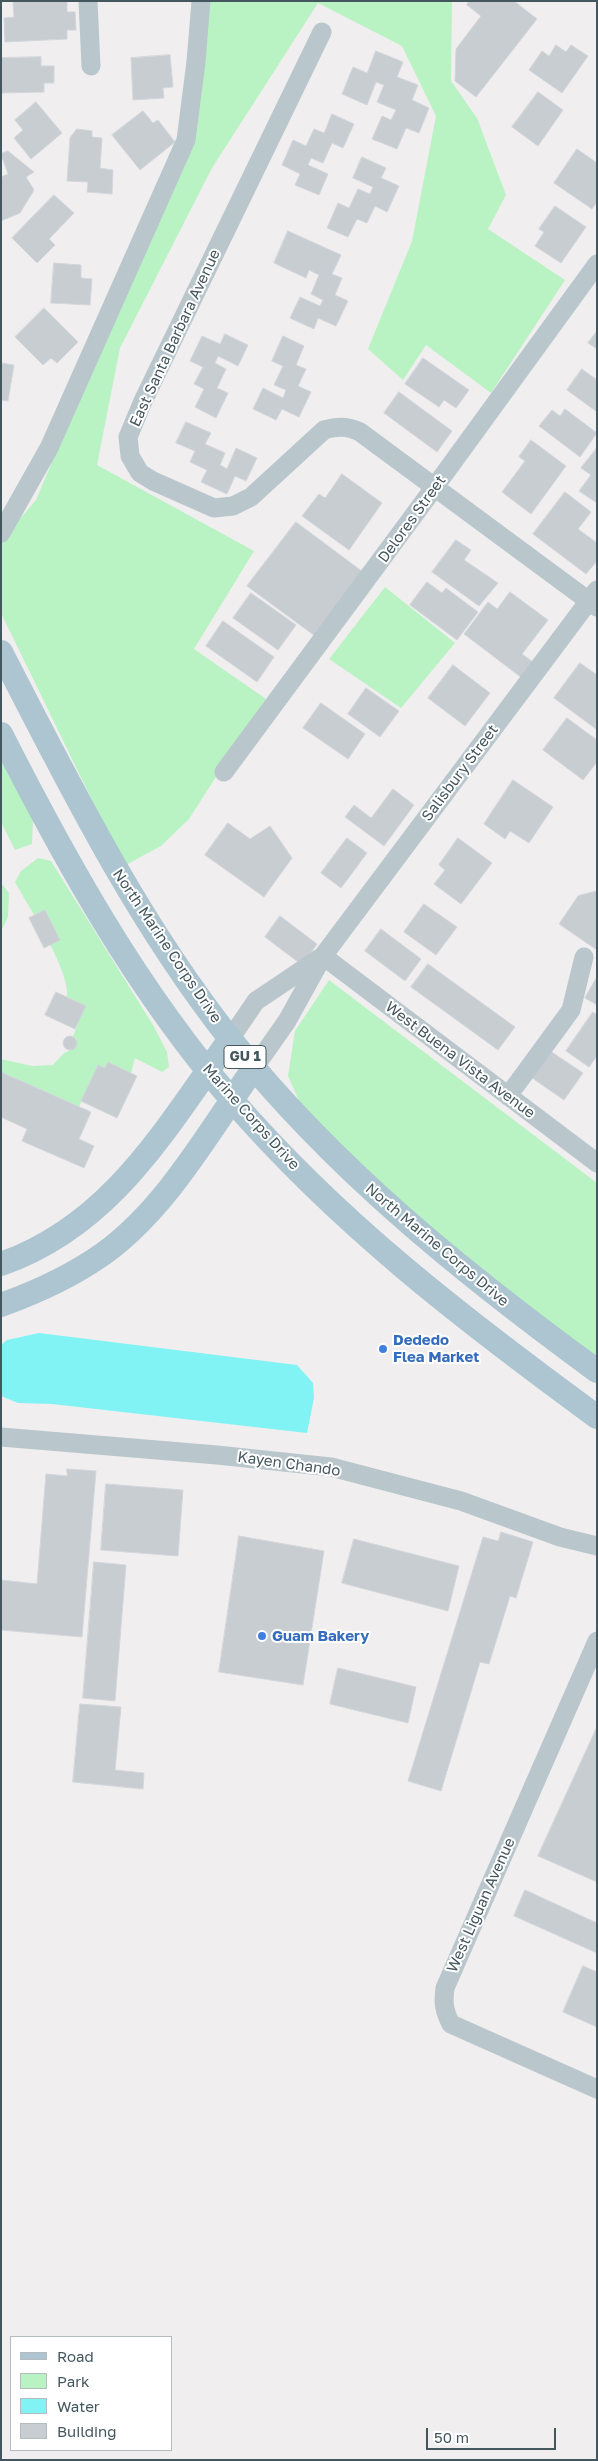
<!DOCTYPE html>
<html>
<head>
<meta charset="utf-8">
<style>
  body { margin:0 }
  #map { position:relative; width:598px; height:2461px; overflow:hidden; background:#f1eeef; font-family:"Golos Text",sans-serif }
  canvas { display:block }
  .frame { position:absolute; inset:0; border:2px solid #45575e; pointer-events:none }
  .legend { position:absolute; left:10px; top:2336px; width:162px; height:115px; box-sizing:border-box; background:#fff; border:1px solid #b5bcbf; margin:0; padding:6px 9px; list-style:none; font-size:15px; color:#45575e }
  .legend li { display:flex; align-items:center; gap:10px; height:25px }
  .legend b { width:25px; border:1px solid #b5bcbf }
  .scale { position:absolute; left:426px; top:2428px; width:130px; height:22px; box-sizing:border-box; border:2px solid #45575e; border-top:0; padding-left:6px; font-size:15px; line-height:18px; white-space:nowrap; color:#45575e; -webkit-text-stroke:4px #fff; paint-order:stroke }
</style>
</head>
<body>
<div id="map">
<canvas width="598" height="2461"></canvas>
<div class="frame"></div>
<ul class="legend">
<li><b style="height:6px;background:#acc5d0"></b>Road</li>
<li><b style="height:14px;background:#b9f3c4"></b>Park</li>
<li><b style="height:14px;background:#82f3f4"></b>Water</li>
<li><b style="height:14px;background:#c8cdd2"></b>Building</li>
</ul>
<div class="scale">50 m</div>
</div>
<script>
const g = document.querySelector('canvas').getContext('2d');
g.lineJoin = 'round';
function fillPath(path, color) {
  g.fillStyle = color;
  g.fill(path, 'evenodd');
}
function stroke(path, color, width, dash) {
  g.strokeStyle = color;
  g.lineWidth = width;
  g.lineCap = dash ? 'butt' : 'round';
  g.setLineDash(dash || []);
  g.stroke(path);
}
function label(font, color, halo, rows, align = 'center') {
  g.font = font + ' "Golos Text",sans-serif';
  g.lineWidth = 4;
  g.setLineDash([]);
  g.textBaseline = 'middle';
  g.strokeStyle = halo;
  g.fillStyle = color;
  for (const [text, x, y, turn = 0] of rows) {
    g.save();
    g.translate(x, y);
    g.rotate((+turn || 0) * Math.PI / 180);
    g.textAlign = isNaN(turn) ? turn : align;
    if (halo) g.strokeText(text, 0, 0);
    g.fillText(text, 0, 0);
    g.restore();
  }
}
fillPath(new Path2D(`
  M 209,1 L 452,1 L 451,81 L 477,118 L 506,195 L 488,229 L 565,280 L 491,393 L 426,345 L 403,380 L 368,349 L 412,241 L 436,116 L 402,46 L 318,3 L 212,168 L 120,348 L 97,465 L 254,551 L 194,649 L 266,699 L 189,819 L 161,846 L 124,866 L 1,613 L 1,541 L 36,500 L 119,303 L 192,142 Z
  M 385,587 L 455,643 L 401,708 L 329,659 Z
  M 1,759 L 33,818 L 32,844 L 15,850 L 1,822 Z
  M 38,858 L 51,861 L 153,1025 L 167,1052 L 169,1067 L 162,1072 L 135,1058 L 131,1073 L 108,1062 L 105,1068 L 98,1065 L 79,1107 L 1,1072 L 1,1059 L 32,1066 L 53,1065 L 64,1053 L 75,1048 L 77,1044 L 77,1039 L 73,1036 L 85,1006 L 67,997 C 71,972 28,906 15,882 L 21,871 Z
  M 2,884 L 9,893 L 8,917 L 1,931 Z
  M 329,980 L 597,1183 L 597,1357 L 487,1277 L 307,1119 L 288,1076 L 295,1031 Z`), '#b9f3c4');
fillPath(new Path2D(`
  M 39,1333 L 297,1365 L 313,1383 L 314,1398 L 307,1433 L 52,1404 L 18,1403 L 1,1396 L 1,1345 L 7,1340 Z`), '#82f3f4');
const building = new Path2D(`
  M 67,1 L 67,12 L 75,12 L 76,30 L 67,30 L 67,39 L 5,42 L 4,18 L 14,17 L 13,2 Z
  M 469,1 L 514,1 L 537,19 L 476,97 L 455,81 L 456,49 L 481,16 L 467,5 Z
  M 556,45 L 566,52 L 571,45 L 588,56 L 562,93 L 529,70 L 542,51 L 549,56 Z
  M 376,51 L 403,62 L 397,77 L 418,85 L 412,100 L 429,108 L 419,133 L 406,128 L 397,149 L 372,139 L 382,116 L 391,120 L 396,110 L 377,102 L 384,85 L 376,82 L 367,105 L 342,94 L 353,67 L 367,73 Z
  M 170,55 L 173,87 L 163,88 L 164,98 L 133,100 L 131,58 Z
  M 41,57 L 41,66 L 54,66 L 54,83 L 44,83 L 44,92 L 1,93 L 1,58 Z
  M 538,92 L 563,110 L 538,146 L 512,127 Z
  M 36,102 L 62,133 L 31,159 L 14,138 L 23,130 L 15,120 Z
  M 143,111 L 153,123 L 158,120 L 175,142 L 140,170 L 112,135 Z
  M 332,114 L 354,124 L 343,148 L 332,143 L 323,163 L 311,158 L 308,165 L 328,174 L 319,195 L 295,185 L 300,174 L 282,165 L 293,140 L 306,146 L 314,129 L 324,133 Z
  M 77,129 L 92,131 L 92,137 L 102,138 L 100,168 L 113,170 L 112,194 L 87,192 L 88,182 L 67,181 L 70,138 Z
  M 577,149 L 597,163 L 597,202 L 592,209 L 554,183 Z
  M 8,151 L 34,172 L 26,177 L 34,190 L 20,213 L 1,221 L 1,177 L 8,174 L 1,154 Z
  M 362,157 L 386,168 L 381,178 L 399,186 L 387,212 L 375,206 L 367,223 L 357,219 L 348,237 L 327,228 L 338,203 L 349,208 L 358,189 L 370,194 L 373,187 L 353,178 Z
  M 54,195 L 74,213 L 49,239 L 55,245 L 37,263 L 12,238 Z
  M 555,206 L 586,227 L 561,263 L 535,246 L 544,232 L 539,229 Z
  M 288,231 L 341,255 L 332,274 L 342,278 L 335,295 L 348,301 L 336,326 L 318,318 L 314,329 L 290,318 L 300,297 L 320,306 L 323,300 L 311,294 L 319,275 L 309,270 L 306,278 L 274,263 Z
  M 54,263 L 81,265 L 81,278 L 92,279 L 90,305 L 51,303 Z
  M 44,308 L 78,342 L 57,363 L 51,358 L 43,365 L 15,337 Z
  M 597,331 L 597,349 L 588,343 Z
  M 225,334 L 248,345 L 238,366 L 218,356 L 215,363 L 226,369 L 217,388 L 228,393 L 216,418 L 195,407 L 204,389 L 194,384 L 203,367 L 190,361 L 202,336 L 220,344 Z
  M 283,336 L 304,346 L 296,365 L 306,369 L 298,386 L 311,392 L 299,417 L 282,409 L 276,420 L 253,409 L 263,388 L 283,398 L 286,390 L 274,385 L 283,366 L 272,361 Z
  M 423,358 L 469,390 L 456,408 L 444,400 L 439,407 L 405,384 Z
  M 1,363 L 14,365 L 8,401 L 1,400 Z
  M 582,369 L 597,380 L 597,412 L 567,390 Z
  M 399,392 L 452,431 L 437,452 L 384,413 Z
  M 565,409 L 597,433 L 580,457 L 539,426 L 552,410 L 560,416 Z
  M 186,422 L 211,433 L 205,444 L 225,453 L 220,465 L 227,469 L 236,448 L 257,458 L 246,481 L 235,476 L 227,494 L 201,482 L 207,470 L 190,462 L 195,451 L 176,443 Z
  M 531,440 L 566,466 L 531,514 L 502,492 L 525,461 L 519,457 Z
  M 597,448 L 597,503 L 579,491 L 591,475 L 581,468 Z
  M 342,474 L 382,503 L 349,550 L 302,516 L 319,494 L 325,498 Z
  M 565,492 L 591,512 L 578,529 L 597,543 L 597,561 L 586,574 L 533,534 Z
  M 296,522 L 363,572 L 315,636 L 247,586 Z
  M 456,540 L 471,550 L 464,560 L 498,583 L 479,606 L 432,572 Z
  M 427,582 L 442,593 L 446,588 L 478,612 L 457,640 L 410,605 Z
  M 510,592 L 548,620 L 522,654 L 533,662 L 522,678 L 464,634 L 488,602 L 497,609 Z
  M 251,593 L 296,625 L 278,650 L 233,618 Z
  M 223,621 L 274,657 L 257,682 L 206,646 Z
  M 580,663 L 597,675 L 596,729 L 554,698 Z
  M 453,665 L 490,693 L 465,726 L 428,698 Z
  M 366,688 L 399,711 L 380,737 L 348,714 Z
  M 321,703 L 365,734 L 348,759 L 303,728 Z
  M 567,718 L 597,740 L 597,762 L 583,780 L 543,750 Z
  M 513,780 L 553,807 L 529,843 L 510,831 L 505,839 L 484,824 Z
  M 393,789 L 414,805 L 384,846 L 345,817 L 354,805 L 371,818 Z
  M 228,823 L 250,839 L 270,826 L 292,858 L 264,897 L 205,855 Z
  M 347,838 L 367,853 L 341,888 L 321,873 Z
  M 458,838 L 492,863 L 461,904 L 434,884 L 445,870 L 439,865 Z
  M 597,891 L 597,950 L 559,924 L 578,896 Z
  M 424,904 L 457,927 L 436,955 L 404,932 Z
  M 45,910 L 60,940 L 44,948 L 29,918 Z
  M 280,916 L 317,944 L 302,965 L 265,937 Z
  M 381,929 L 421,959 L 405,981 L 365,951 Z
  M 428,964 L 515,1027 L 498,1050 L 411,987 Z
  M 597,977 L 597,1005 L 585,998 Z
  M 56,992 L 86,1006 L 75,1029 L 45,1015 Z
  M 593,1012 L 597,1015 L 597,1056 L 589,1067 L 566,1051 Z
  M63 1043a7 7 0 1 1 14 0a7 7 0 1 1-14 0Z
  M 550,1051 L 583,1073 L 564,1100 L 532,1078 Z
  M 108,1062 L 137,1076 L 117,1118 L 81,1101 L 98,1065 L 105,1068 Z
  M 1,1072 L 91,1112 L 79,1139 L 94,1146 L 84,1168 L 22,1141 L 27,1129 L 1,1117 Z
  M 67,1469 L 96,1471 L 82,1637 L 1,1630 L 1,1580 L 37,1584 L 46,1474 L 67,1476 Z
  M 106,1484 L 183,1490 L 178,1556 L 101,1550 Z
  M 501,1532 L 533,1542 L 516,1598 L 510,1596 L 489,1664 L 480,1662 L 441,1791 L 408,1781 L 483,1537 L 498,1541 Z
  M 239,1536 L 324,1551 L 303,1685 L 219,1672 Z
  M 354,1539 L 459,1566 L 448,1611 L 342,1583 Z
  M 94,1562 L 126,1565 L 115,1701 L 83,1698 Z
  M 338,1668 L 416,1687 L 408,1723 L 330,1704 Z
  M 80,1704 L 121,1707 L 115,1770 L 144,1773 L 143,1789 L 73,1782 Z
  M 597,1727 L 597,1882 L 538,1856 Z
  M 525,1890 L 597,1923 L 597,1953 L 514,1916 Z
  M 583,1966 L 597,1972 L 597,2027 L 563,2012 Z`);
fillPath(building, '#c8cdd2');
stroke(building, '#d2d6db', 1);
stroke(new Path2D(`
  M 88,1 L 91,66
  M 322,32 L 143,401 L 128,437 L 130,456 L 140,473 L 153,481 L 214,508 L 233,506 L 251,497 L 324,430 C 338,426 347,426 360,432 L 597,607
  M 1,533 L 49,448 L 186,140 L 196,62 L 201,1
  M 224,772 L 434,488 L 597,264
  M 323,956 L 597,1163
  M 230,1039 L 256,1001 L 320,958
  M 254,1068 L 287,1021 L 323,956 L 597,590
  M 508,1096 L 571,1010 L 584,957
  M 1,1437 L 217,1455 L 331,1467 L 461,1501 L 560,1537 L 597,1546
  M 597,1641 L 445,1988 C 443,2002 444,2011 451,2024 L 597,2089`), '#b9c7cd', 19);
stroke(new Path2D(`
  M 1,652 C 70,786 137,921 231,1040 C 335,1170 463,1273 597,1371
  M 1,734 C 66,862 137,990 232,1100 C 339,1224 466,1321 597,1417
  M 1,1264 C 112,1225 165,1129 230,1039
  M 1,1305 C 37,1292 72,1276 103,1254 C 167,1208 209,1131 254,1068`), '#acc5d0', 24);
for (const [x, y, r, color] of [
  [383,1349,5,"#3f7fe0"],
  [262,1636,5,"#3f7fe0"]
]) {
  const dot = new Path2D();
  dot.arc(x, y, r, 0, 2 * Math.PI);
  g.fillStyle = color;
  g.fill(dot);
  stroke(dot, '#fff', 2);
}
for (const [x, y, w] of [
  [245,1057,42]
]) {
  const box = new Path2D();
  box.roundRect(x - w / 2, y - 11.5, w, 23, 4);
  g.fillStyle = '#fff';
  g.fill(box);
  stroke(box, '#45575e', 1);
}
label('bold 14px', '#45575e', null, [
  ["GU 1",245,1057]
]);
label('15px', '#45575e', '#fff', [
  ["East Santa Barbara Avenue",175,338,-65],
  ["Delores Street",412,519,-54],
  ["Salisbury Street",460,773,-53],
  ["North Marine Corps Drive",167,946,56],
  ["West Buena Vista Avenue",460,1060,37],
  ["Marine Corps Drive",251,1117,48],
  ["North Marine Corps Drive",437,1245,40],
  ["Kayen Chando",289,1464,8],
  ["West Liguan Avenue",481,1905,-66]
]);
label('bold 15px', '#366cbe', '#fff', [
  ["Dededo",393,1340],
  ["Flea Market",393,1357],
  ["Guam Bakery",272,1636]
], 'left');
</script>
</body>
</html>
